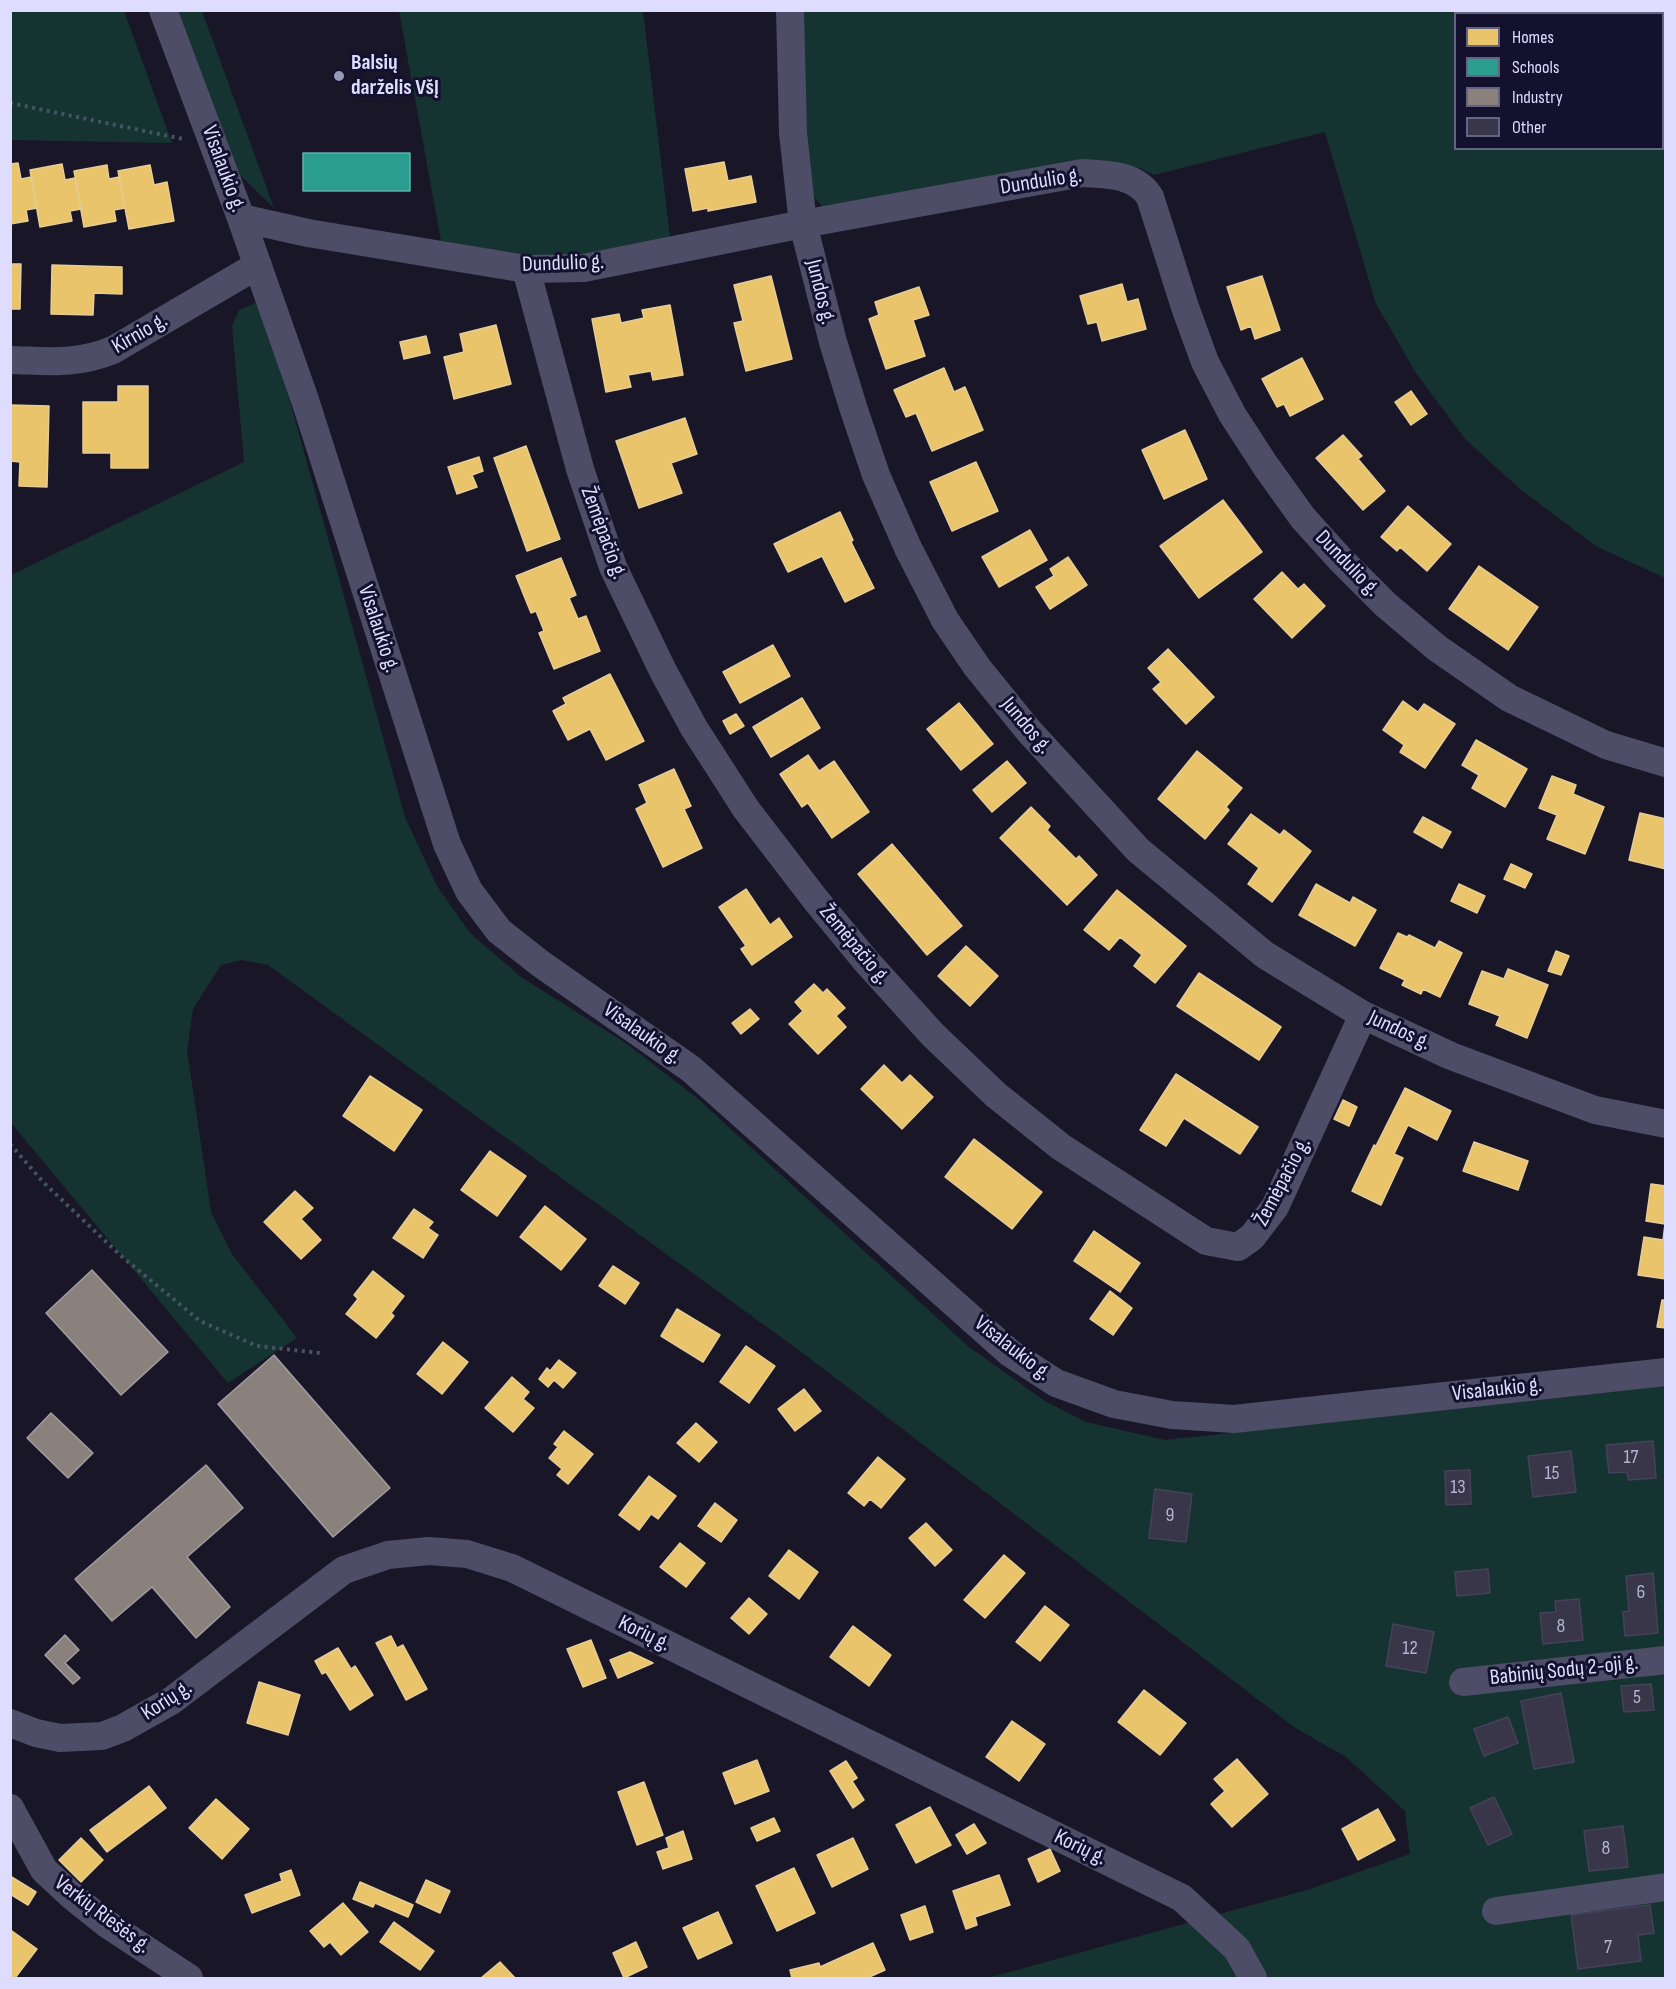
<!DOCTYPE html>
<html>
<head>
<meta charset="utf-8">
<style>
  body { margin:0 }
  #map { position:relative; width:1676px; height:1989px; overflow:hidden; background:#191727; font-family:"Sofia Sans Condensed",sans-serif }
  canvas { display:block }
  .frame { position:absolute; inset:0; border:12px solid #deddff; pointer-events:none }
  .legend { position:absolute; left:1454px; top:12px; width:210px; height:138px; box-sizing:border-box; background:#13112d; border:2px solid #646381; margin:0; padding:8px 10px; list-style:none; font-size:18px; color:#deddff }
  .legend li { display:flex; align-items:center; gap:12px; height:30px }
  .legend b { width:30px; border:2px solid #646381 }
</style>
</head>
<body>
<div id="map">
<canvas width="1676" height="1989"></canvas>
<div class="frame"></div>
<ul class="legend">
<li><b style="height:16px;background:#e9c46a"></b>Homes</li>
<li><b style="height:16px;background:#2a9d8f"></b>Schools</li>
<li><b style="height:16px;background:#8a817c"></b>Industry</li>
<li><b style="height:16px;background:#383648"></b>Other</li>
</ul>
</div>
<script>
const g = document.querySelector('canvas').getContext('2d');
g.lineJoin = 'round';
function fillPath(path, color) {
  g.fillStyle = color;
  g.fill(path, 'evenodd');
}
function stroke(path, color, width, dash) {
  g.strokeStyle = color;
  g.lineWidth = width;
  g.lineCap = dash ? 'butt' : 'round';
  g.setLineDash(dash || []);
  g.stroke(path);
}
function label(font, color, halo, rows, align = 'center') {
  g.font = font + ' "Sofia Sans Condensed",sans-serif';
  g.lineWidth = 6;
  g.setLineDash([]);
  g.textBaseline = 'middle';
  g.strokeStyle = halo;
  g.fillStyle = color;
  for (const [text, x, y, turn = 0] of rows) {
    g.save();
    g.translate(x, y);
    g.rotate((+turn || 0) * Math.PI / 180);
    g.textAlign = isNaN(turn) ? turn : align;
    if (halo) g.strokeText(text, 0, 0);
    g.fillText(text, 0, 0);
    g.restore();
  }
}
fillPath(new Path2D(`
  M 11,10 L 124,11 L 172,143 L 11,140 Z
  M 175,11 L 202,11 L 274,208 L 238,173 Z
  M 399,11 L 643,11 L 671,245 L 635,251 L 522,257 L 441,241 Z
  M 803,11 L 1665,11 L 1665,578 L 1596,546 L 1520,489 L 1465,439 L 1416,373 L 1376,304 L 1325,132 L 1154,175 L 1140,168 L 1120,165 L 823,207 L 813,196 L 807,184 ZM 1456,14 L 1662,14 L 1662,148 L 1456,148 Z
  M 262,300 L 405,817 L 437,886 L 470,933 L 521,977 L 627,1044 L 697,1098 L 969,1347 L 1045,1401 L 1086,1422 L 1165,1440 L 1665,1386 L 1665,1978 L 988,1978 L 1310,1889 L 1410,1854 L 1405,1811 L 1346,1757 L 1294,1727 L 800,1351 L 268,965 L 242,960 L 221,965 L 193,1009 L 187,1050 L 211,1212 L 232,1254 L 297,1338 L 228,1383 L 11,1123 L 11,575 L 244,462 L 232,326 L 239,310 Z`), '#153331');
const homes = new Path2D(`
  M 724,162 L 728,181 L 751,176 L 756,202 L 708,211 L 708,208 L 693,211 L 685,169 Z
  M 18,163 L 21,179 L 31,177 L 37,208 L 26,210 L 28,221 L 10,224 L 10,164 Z
  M 62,164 L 65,180 L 75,178 L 81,209 L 70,211 L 72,221 L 40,227 L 30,170 Z
  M 107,165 L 109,179 L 119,177 L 125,208 L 114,210 L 116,221 L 84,227 L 74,171 Z
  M 150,165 L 154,185 L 167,182 L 174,221 L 129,229 L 118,171 Z
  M 10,264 L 21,264 L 20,309 L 10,309 Z
  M 52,265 L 122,267 L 122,294 L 94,293 L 93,315 L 51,314 Z
  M 771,276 L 792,359 L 746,371 L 734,323 L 743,321 L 734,285 Z
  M 1262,276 L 1280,330 L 1255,339 L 1251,326 L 1241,330 L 1227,287 Z
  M 1122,284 L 1127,302 L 1138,299 L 1146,329 L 1102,341 L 1097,322 L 1088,324 L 1080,296 Z
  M 919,287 L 929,315 L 913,320 L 925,356 L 886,369 L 869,319 L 879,315 L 875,302 Z
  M 670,305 L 683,375 L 653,380 L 651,371 L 628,375 L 631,387 L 606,392 L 592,319 L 619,314 L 621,323 L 644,318 L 642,310 Z
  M 496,325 L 511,384 L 454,399 L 444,357 L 464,352 L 460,334 Z
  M 426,336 L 430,353 L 404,359 L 400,342 Z
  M 1302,358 L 1323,399 L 1290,416 L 1284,404 L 1277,407 L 1262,379 Z
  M 944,368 L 954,392 L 965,387 L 983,430 L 932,451 L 916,413 L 906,417 L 894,390 Z
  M 118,386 L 148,386 L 148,468 L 111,468 L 111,453 L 83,453 L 83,402 L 118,402 Z
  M 1411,391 L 1427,414 L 1411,425 L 1395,402 Z
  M 10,405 L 49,406 L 47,487 L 19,486 L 20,462 L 10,461 Z
  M 685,418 L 697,454 L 671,463 L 682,493 L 639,508 L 616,441 Z
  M 1185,430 L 1207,479 L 1164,499 L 1142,450 Z
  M 1343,435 L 1362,456 L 1358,459 L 1385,491 L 1363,510 L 1316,458 Z
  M 526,446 L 560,539 L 527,551 L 494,458 Z
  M 479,457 L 483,471 L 472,475 L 477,487 L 457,494 L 448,467 Z
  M 976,462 L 998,511 L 952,531 L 930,482 Z
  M 1223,500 L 1262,552 L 1199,598 L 1160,546 Z
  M 1408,506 L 1451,544 L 1427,571 L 1400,547 L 1397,551 L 1381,537 Z
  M 840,512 L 853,540 L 851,542 L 874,588 L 845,602 L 822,556 L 788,572 L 774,544 Z
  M 1030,530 L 1047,560 L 999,587 L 982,557 Z
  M 1068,557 L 1087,585 L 1050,609 L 1036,587 L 1054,576 L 1050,569 Z
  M 561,558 L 576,595 L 569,598 L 578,619 L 586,616 L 600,651 L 554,669 L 539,633 L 544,631 L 536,611 L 531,613 L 516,576 Z
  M 1479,566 L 1538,607 L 1508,650 L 1449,609 Z
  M 1282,572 L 1298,589 L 1304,584 L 1325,606 L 1292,638 L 1254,599 Z
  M 773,645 L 790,676 L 740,703 L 723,672 Z
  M 1168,649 L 1214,697 L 1186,724 L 1153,689 L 1161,682 L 1148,668 Z
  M 610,674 L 644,741 L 606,760 L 590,729 L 568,740 L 553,711 L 566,704 L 563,698 Z
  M 802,698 L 820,728 L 771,757 L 753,727 Z
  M 1403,701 L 1418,712 L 1424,704 L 1455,724 L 1425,768 L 1400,752 L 1404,745 L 1383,730 Z
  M 959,703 L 993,744 L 961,770 L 927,729 Z
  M 736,714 L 744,726 L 730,734 L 723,721 Z
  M 1476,740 L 1527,769 L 1505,807 L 1472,788 L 1479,775 L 1462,765 Z
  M 1197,751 L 1242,788 L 1226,807 L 1229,810 L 1205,839 L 1158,799 Z
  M 808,755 L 819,771 L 834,761 L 869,812 L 832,838 L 808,803 L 802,807 L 780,774 Z
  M 1007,761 L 1026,783 L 992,812 L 973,790 Z
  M 674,769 L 691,806 L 684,809 L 702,848 L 663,867 L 636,809 L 647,803 L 639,785 Z
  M 1552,776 L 1576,785 L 1573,794 L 1604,807 L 1585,854 L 1547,839 L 1557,815 L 1539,808 Z
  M 1031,807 L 1050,826 L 1047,830 L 1076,859 L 1079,856 L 1097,875 L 1067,905 L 1000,838 Z
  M 1640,813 L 1666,819 L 1666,869 L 1629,860 Z
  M 1251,814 L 1280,835 L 1284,830 L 1311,851 L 1272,902 L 1248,884 L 1259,868 L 1228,844 Z
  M 1423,817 L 1451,832 L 1442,848 L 1414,832 Z
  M 892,844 L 962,926 L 927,955 L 858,874 Z
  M 1511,864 L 1532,874 L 1525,888 L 1504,879 Z
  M 1316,884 L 1350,903 L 1353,897 L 1376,910 L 1355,946 L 1299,915 Z
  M 1459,884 L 1485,896 L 1477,913 L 1451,901 Z
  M 746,889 L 770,925 L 779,918 L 792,937 L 752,965 L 741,949 L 746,946 L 719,907 Z
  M 1117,890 L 1186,946 L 1155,983 L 1134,966 L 1142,955 L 1120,937 L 1109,950 L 1084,930 Z
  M 1398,933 L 1407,937 L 1409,935 L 1435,948 L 1439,941 L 1462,953 L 1440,997 L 1423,989 L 1421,994 L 1402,985 L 1405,980 L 1380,968 Z
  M 966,946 L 998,976 L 970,1006 L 938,976 Z
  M 1556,951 L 1569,956 L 1561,975 L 1548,971 Z
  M 1508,969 L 1548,985 L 1527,1038 L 1496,1025 L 1500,1016 L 1469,1004 L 1482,971 L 1504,979 Z
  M 1199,973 L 1281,1027 L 1259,1060 L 1177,1006 Z
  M 814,984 L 823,993 L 827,989 L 845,1008 L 836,1016 L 846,1027 L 818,1054 L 789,1024 L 803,1011 L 795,1002 Z
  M 750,1009 L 759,1019 L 741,1034 L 732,1023 Z
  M 884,1065 L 902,1083 L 910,1075 L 933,1097 L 902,1129 L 861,1089 Z
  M 1176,1074 L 1258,1127 L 1240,1154 L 1184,1118 L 1166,1146 L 1140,1130 Z
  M 370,1076 L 422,1110 L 394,1151 L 343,1116 Z
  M 1405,1088 L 1451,1111 L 1437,1140 L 1408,1125 L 1394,1154 L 1403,1158 L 1381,1205 L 1352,1191 L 1374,1145 L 1376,1146 Z
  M 1343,1100 L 1357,1107 L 1349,1126 L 1334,1119 Z
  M 974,1139 L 1042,1192 L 1012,1229 L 945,1177 Z
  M 1474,1142 L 1528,1161 L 1518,1190 L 1463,1171 Z
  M 490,1151 L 526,1176 L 497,1216 L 461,1190 Z
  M 1651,1184 L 1666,1186 L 1666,1279 L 1638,1275 L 1644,1237 L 1663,1240 L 1665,1224 L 1646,1221 Z
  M 295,1191 L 313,1208 L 301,1219 L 321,1240 L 301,1259 L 264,1222 Z
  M 545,1206 L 586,1239 L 561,1270 L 520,1237 Z
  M 414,1209 L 433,1222 L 428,1228 L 438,1235 L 423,1258 L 393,1238 Z
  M 1094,1231 L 1140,1263 L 1120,1292 L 1074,1261 Z
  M 613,1266 L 639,1283 L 625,1304 L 599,1286 Z
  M 373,1271 L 404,1296 L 391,1313 L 394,1316 L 376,1338 L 346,1314 L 358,1299 L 354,1295 Z
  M 1110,1291 L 1132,1308 L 1113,1335 L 1090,1319 Z
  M 1662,1300 L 1666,1300 L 1666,1328 L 1657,1327 Z
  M 677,1309 L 720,1335 L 703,1362 L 661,1336 Z
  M 443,1342 L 468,1362 L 442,1394 L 417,1374 Z
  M 746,1346 L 775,1366 L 749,1403 L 720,1382 Z
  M 559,1360 L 576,1373 L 563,1388 L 554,1380 L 548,1387 L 539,1379 L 547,1368 L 550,1371 Z
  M 512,1377 L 529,1392 L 523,1399 L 534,1408 L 513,1432 L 485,1408 Z
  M 804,1389 L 821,1411 L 795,1431 L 778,1409 Z
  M 696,1423 L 717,1442 L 699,1462 L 677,1443 Z
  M 564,1431 L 593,1454 L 568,1484 L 557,1475 L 562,1469 L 549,1458 L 558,1447 L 554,1444 Z
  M 878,1457 L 905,1479 L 881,1508 L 870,1499 L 864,1506 L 848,1493 Z
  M 649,1476 L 676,1496 L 658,1519 L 651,1514 L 639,1530 L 619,1515 Z
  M 715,1503 L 737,1520 L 721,1542 L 698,1526 Z
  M 926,1523 L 952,1550 L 935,1566 L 909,1538 Z
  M 680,1543 L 705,1563 L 686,1587 L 660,1567 Z
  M 789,1550 L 818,1572 L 799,1599 L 769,1576 Z
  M 1004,1555 L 1025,1573 L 985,1618 L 964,1600 Z
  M 749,1598 L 767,1614 L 749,1634 L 731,1618 Z
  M 1045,1606 L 1069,1625 L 1040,1661 L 1016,1642 Z
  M 853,1626 L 891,1655 L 869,1686 L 830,1657 Z
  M 391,1636 L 397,1648 L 403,1645 L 427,1689 L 406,1700 L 376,1643 Z
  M 591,1640 L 606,1678 L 583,1687 L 567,1649 Z
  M 338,1648 L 351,1669 L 355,1666 L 373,1695 L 350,1710 L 326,1672 L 322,1674 L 315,1661 Z
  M 630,1652 L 653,1663 L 618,1678 L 610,1660 Z
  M 259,1682 L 300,1695 L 288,1735 L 247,1723 Z
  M 1144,1690 L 1186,1723 L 1160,1755 L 1118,1722 Z
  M 1012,1721 L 1045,1744 L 1019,1781 L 986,1757 Z
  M 1237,1759 L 1268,1794 L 1232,1827 L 1211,1804 L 1225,1791 L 1214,1779 Z
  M 757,1760 L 769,1791 L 735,1804 L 723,1773 Z
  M 846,1761 L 857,1778 L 852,1781 L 864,1800 L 853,1808 L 830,1771 Z
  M 644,1782 L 663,1835 L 637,1845 L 618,1792 Z
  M 149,1786 L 166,1808 L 107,1852 L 90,1830 Z
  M 216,1799 L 249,1829 L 222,1859 L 189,1828 Z
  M 930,1807 L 951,1845 L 916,1863 L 896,1825 Z
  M 1378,1809 L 1395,1840 L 1358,1860 L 1342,1829 Z
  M 774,1818 L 780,1831 L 757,1841 L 751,1828 Z
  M 974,1824 L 986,1843 L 967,1854 L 956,1835 Z
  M 683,1831 L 692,1859 L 663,1869 L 657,1852 L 669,1848 L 666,1838 Z
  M 81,1838 L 103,1860 L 81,1882 L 59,1860 Z
  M 853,1838 L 868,1869 L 832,1887 L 817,1855 Z
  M 1050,1849 L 1060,1871 L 1038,1882 L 1028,1859 Z
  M 794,1868 L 815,1913 L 777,1931 L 756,1886 Z
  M 291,1870 L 300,1895 L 252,1913 L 245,1895 L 282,1881 L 280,1874 Z
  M 999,1875 L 1010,1905 L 975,1917 L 977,1925 L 966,1929 L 953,1891 Z
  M 10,1876 L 36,1892 L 28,1905 L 10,1894 Z
  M 426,1880 L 450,1891 L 440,1913 L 416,1902 Z
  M 360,1882 L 413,1905 L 408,1917 L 375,1903 L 373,1907 L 353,1899 Z
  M 343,1903 L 368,1932 L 341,1955 L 330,1942 L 324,1947 L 310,1931 Z
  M 925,1906 L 933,1932 L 910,1940 L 901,1915 Z
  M 718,1912 L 732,1943 L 698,1959 L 683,1928 Z
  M 394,1922 L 434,1951 L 420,1970 L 380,1942 Z
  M 12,1931 L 37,1949 L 15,1978 L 10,1974 L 10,1933 Z
  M 636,1942 L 647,1967 L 624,1978 L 613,1953 Z
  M 873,1943 L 885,1970 L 867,1978 L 792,1978 L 790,1970 L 819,1963 L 820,1967 Z
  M 500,1962 L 515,1978 L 481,1978 Z`);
fillPath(homes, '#e9c46a');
stroke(homes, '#e6cc97', 1.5);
const schools = new Path2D(`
  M 303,153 L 410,153 L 410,191 L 303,191 Z`);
fillPath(schools, '#2a9d8f');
stroke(schools, '#60b0b1', 1.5);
const industry = new Path2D(`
  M 92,1270 L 168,1352 L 121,1395 L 46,1313 Z
  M 274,1355 L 390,1488 L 333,1537 L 218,1404 Z
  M 51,1413 L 93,1453 L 68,1478 L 27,1438 Z
  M 206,1465 L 243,1508 L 187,1557 L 230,1607 L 196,1638 L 152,1587 L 112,1621 L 75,1579 Z
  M 65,1635 L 79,1650 L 65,1663 L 80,1678 L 73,1684 L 45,1655 Z`);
fillPath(industry, '#8a817c');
stroke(industry, '#a39da3', 1.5);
const building = new Path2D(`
  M 1653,1441 L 1656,1478 L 1628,1480 L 1627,1472 L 1609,1473 L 1606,1445 Z
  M 1571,1451 L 1576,1492 L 1533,1497 L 1528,1456 Z
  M 1470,1470 L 1471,1504 L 1446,1505 L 1445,1471 Z
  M 1155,1489 L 1192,1494 L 1186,1542 L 1149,1538 Z
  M 1488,1569 L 1490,1593 L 1457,1596 L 1455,1572 Z
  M 1653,1573 L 1658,1633 L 1625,1636 L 1623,1612 L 1629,1611 L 1626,1576 Z
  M 1579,1599 L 1583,1640 L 1543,1644 L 1540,1613 L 1556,1612 L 1555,1601 Z
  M 1393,1624 L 1434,1632 L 1426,1673 L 1386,1666 Z
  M 1651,1684 L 1654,1710 L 1624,1712 L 1621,1686 Z
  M 1561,1693 L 1574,1762 L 1534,1769 L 1521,1701 Z
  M 1508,1717 L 1518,1743 L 1484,1756 L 1474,1729 Z
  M 1494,1797 L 1512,1834 L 1488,1845 L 1470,1808 Z
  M 1623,1826 L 1628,1867 L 1589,1871 L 1584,1831 Z
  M 1650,1905 L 1654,1933 L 1638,1935 L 1641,1961 L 1578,1969 L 1571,1915 Z`);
fillPath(building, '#383648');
stroke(building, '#454259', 1.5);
stroke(new Path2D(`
  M 10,103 L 183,139
  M 10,1144 L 44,1183 L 120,1255 L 200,1321 L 257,1346 L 320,1353`), '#455462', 4, [3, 4.5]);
stroke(new Path2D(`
  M 163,10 L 241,218 L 305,400 L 447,844 L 469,891 L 499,931 L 541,964 L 691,1069 L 1010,1353 L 1056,1383 L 1114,1404 L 1172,1415 L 1234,1419 L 1666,1372
  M 790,10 L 793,133 L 803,224 L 833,342 L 854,410 L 876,475 L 908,548 L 945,620 L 977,667 L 1028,730 L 1138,850 L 1265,955 L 1363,1015 L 1451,1056 L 1595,1110 L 1666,1124
  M 241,218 L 308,233 L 526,269 L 584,268 L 803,224 L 1082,173 C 1106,174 1136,174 1150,197 L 1185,307 L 1205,362 L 1232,414 L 1265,465 L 1303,518 L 1341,560 L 1386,605 L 1437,648 L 1509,698 L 1606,745 L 1666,763
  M 526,269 L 580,469 L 613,567 L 663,671 L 694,728 L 746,809 L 815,899 L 866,961 L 933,1035 L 996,1095 L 1061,1147 L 1206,1241 L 1238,1247 L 1252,1237 L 1275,1207 L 1363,1015
  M 10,360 C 49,361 76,365 113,350 L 258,265
  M 1463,1682 L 1666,1660
  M 10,1723 L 36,1733 L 60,1738 L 102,1736 L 123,1728 L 171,1701 L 344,1570 L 388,1555 L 429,1551 L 467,1554 L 512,1568 L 1182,1898 L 1237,1949 L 1253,1978
  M 10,1808 L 44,1870 L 72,1896 L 107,1924 L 189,1978
  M 1496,1911 L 1666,1887`), '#4d4d67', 28);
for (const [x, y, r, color] of [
  [339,76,6,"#9998b3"]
]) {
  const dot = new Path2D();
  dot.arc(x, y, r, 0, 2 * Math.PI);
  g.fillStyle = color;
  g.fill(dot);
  stroke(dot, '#13112d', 2);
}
label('20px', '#b4b3d1', null, [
  ["17",1631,1458],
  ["15",1552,1474],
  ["13",1458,1488],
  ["9",1170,1516],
  ["6",1641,1593],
  ["8",1561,1627],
  ["12",1410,1649],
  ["5",1637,1698],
  ["8",1606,1849],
  ["7",1608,1948]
]);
label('bold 22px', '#deddff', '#13112d', [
  ["Balsių",351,63],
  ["darželis VšĮ",351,88]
], 'left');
label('22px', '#deddff', '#13112d', [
  ["Visalaukio g.",223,169,70],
  ["Dundulio g.",1041,182,-9],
  ["Dundulio g.",563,264,-2],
  ["Jundos g.",820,292,76],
  ["Kirnio g.",140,334,-30],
  ["Žemėpačio g.",603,533,70],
  ["Dundulio g.",1347,564,46],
  ["Visalaukio g.",378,629,72],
  ["Jundos g.",1026,726,50],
  ["Žemėpačio g.",854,945,50],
  ["Jundos g.",1399,1031,25],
  ["Visalaukio g.",642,1034,35],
  ["Žemėpačio g.",1283,1182,-62],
  ["Visalaukio g.",1012,1349,38],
  ["Visalaukio g.",1497,1390,-6],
  ["Korių g.",644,1634,26],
  ["Babinių Sodų 2-oji g.",1564,1671,-6],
  ["Korių g.",167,1701,-33],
  ["Korių g.",1080,1848,26],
  ["Verkių Riešės g.",102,1915,37]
]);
</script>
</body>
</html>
